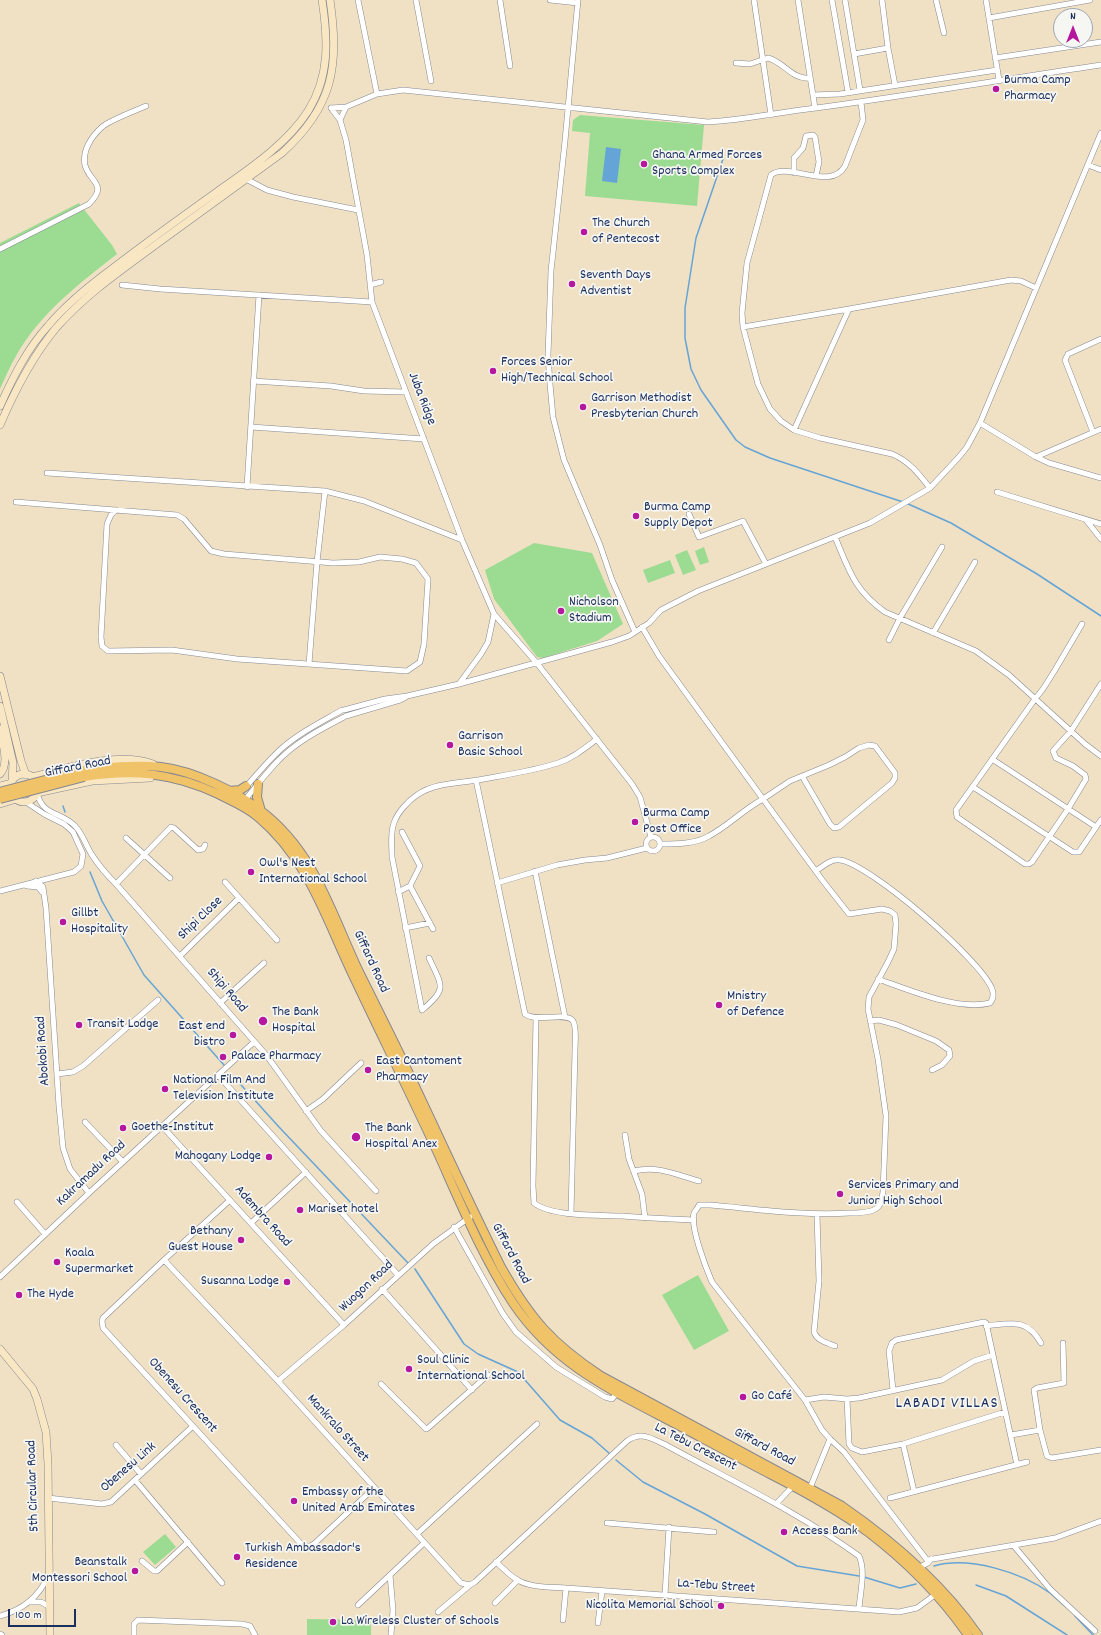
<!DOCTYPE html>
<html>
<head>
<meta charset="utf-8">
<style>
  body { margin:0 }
  #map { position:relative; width:1101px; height:1635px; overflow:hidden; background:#f0e1c4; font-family:Dekko,sans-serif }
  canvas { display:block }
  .north { position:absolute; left:1053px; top:8px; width:40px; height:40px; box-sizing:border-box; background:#f6f6f2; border:1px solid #9ea6b7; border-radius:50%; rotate:0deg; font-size:11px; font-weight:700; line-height:16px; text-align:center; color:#1b2f5e }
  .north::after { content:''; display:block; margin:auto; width:14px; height:18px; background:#b5179e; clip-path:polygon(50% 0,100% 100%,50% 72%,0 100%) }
  .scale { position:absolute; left:8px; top:1609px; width:68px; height:18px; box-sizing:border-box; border:2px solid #1b2f5e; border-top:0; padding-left:5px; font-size:12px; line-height:14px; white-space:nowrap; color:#1b2f5e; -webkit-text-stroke:3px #f6f6f2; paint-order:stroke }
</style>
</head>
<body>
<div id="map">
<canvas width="1101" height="1635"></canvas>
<div class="north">N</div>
<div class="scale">100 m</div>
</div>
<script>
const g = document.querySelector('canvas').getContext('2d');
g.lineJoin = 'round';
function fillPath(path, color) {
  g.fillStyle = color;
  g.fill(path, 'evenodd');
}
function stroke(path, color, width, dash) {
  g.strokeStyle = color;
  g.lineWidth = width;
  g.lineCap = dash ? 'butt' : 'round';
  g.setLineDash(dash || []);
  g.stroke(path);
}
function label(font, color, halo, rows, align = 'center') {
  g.font = font + ' Dekko,sans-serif';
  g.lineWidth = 3.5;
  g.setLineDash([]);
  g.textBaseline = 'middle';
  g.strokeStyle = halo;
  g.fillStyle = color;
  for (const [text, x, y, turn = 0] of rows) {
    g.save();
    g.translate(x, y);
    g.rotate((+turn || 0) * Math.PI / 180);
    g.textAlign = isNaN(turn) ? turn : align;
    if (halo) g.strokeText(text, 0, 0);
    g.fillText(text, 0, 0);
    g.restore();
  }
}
fillPath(new Path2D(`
  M 580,115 L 704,125 L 697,206 L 585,196 L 590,133 L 572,131 L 573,120 Z
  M 79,203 L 112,245 L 117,254 C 80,283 40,313 16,356 C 10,366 5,378 0,389 L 0,243 Z
  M 534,543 L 592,553 L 623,624 L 597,641 L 543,658 L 537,657 L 494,599 L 485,570 Z
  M 704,547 L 709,562 L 700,565 L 695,551 Z
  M 687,550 L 696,570 L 683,575 L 675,555 Z
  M 670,560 L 675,573 L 648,583 L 643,570 Z
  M 698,1275 L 729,1331 L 694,1350 L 662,1295 Z
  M 165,1534 L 176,1547 L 155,1565 L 143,1552 Z
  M 307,1619 L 371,1620 L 371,1635 L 307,1635 Z`), '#9bdc92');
fillPath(new Path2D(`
  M 606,147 L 621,149 L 617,183 L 602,181 Z`), '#65a4d7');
stroke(new Path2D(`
  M 723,159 L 696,238 L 685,308 L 685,338 L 691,369 L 701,390 L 736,440 L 745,447 L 770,458 L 903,502
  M 906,503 L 951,523 L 1037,574 L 1101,616
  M 63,806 L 65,812
  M 90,872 L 102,901 L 144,975 L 224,1065
  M 233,1076 L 279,1127 L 408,1263
  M 415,1269 L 464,1344 L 478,1354 L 518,1372 L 560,1420 L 592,1438 L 610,1454
  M 616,1460 L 643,1482 L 705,1514 L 797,1566 L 859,1576
  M 934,1566 C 969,1556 1021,1572 1050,1593 C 1056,1598 1061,1603 1066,1607
  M 864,1577 L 900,1588 L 916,1584
  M 976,1585 L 1006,1596 L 1067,1635
  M 1075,1616 L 1093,1635`), '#65a4d7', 1.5);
const street = new Path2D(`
  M 358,0 L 377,94
  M 416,0 L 431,81
  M 500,0 L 510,66
  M 550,0 L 578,3
  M 578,0 L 565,141 L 551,271 L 548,355 L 550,384 L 553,417 L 564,460 L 600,545 L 612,580 L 635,632
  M 754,0 L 771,115
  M 798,0 L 815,108
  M 832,0 L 848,92
  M 845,0 L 854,54
  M 936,0 L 944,33
  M 986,0 L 999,80
  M 989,18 L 1090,0
  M 888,48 L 895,85
  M 995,58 L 1101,42
  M 736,63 L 750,64 L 768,58 C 784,62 792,80 810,78
  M 860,90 L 854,54 L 888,48 L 882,0
  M 813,95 L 840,94 L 997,70
  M 861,102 L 863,120 L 845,166 C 831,192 787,161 771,175 L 747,263 L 742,313 L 743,327 L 758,384 L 770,409 L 781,421 L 794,430 L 820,438 L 892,454 C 909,461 919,474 930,488
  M 331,108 L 346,107 L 377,94 L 403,90 L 708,122 C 745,120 780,112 816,108 C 911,95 1006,79 1101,65
  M 331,108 L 340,120 L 346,140 L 367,255 L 372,302 L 462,540 L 494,614 L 488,642 L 481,654 L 459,684
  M 340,120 L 346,107
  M 1088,165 L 1101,170
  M 794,173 L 794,158 L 803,148 L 806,136 L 813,135 L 815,137 L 819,162 L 816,176
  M 246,179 L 267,190 L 293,197 L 358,210
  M 0,249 L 89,204 C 109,184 89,182 85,165 C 82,150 92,136 102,127 C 108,121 137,110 146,106
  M 122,285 L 160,289 L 372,302
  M 370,285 L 381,282
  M 743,327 L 849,309 L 1011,280 L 1021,281 L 1036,288
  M 253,381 L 331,386 L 364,391 L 406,392
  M 980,423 L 1036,457 L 1049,463 L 1101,478
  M 251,427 L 424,439
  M 794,430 L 849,309
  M 1093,432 L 1065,360 L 1068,354 L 1101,339
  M 1036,457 L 1101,429
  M 47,473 L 325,491 L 364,501 L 462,540
  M 247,487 L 259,295
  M 997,492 L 1101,524
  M 16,502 L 177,515 L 184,519 L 211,551 L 224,554 L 333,563 L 359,562 L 380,557 L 402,559 L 416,563 L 428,579 L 424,644 L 420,662 L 407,671 L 237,659 L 172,650 L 108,651 L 102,646 L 101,637 L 107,524 L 111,515 L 116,510
  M 689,514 L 699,537 L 743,521 L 766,564
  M 1086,520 L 1101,539
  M 835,537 C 849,570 854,590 885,612 L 976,651 L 1009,675 L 1085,744 L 1101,756
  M 494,614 L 536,662 L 632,784 L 640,797 L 651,837
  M 1082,624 L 1055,670 L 1043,689 L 1035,699 L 956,810 L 957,817 L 1025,864 L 1029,864 L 1032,862 L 1068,809 L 1086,779 L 1085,775 L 1073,766 L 1056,758 L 1053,751 L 1071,731 L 1101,684
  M 642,627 L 659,656 L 763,799 L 790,781 L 829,765 L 845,757 L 859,748 L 869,745 L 875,746 L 895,773 L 895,778 L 892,783 L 839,827 L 834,828 L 830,824 L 802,776
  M 933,633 L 975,562
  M 889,640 L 900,618 L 942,547
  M 309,664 L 317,562 L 325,491
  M 344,710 L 385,699 L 407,696 L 459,684 L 612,642 L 629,636 L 649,623 L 661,610 L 698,591 L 870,523 L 930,488 L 959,457 L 967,447 L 980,423 L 1101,133
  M 346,716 L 400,700 L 406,697
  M 992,759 L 1096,827 L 1101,820
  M 476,780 L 525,1014 C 536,1023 567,1011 573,1021 C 577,1028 575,1042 575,1050 L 571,1214
  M 973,787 L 1073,852 L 1079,852 L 1096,827
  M 245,788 C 257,774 268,761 281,749 C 299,733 321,722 342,710
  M 37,793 C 43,817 61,811 75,826 C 83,834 86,846 92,855 C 99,866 107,875 116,884
  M 243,802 C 254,789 264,776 275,764 C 294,743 319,730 344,717
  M646 844a7 7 0 1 1 14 0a7 7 0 1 1-14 0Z
  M 126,838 L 170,878
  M 660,844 C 676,844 696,844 709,836 C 728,826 744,809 763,799 L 823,881 L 849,914 L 882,909 L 890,911 L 895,915 L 896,924 L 894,949 L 888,962 L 869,997 L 868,1009 L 878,1059 L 886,1116 L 883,1192 C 882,1198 882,1204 877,1208 C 871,1213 858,1213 850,1213 C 803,1216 757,1209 710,1205 L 699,1205 C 698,1208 695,1211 694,1213 C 690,1227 706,1268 712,1282 L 805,1400 L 822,1430 L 830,1439 L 810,1488
  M 205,845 L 203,849 L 198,850 L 174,828 L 171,827 L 116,884 L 267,1056 L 321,1131 L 376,1191
  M 535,871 L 565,1017
  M 816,871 C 823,866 832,858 840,860 C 870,864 981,960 992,989 C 994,994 994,998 990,1003 C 958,1011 909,990 878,979
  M 36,881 L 43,887 L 46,908 L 59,1106 L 63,1148 L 70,1169 L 89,1193
  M 225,882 L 277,940
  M 497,883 L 557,865 L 585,860 L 607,858 L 647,848
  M 27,886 L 38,887 L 42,892
  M 410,886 L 433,929
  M 0,891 L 74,872 L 81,866 L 83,854 L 73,832 L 64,824 L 44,814 L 26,802
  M 398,892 L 410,886 L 420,866 L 402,832
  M 405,928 L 430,923
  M 180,956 L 239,898
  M 429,958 C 442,986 448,989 422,1010 L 392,857 C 392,846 390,833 394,823 C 397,813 408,801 417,795 C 434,783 458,783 478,780 C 505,775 533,771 558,763 C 573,758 585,748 597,739
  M 220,1003 L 264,963
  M 536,1018 L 533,1186 L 534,1203 C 552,1217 600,1215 622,1216 C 646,1218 670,1219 694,1220
  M 870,1021 L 879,1020 L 897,1025 L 936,1041 L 949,1050 L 950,1056 L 942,1065 L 932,1070
  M 57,1074 L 73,1072 L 83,1066 L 158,1000
  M 218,1075 L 398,1275
  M 306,1111 L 323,1099 L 361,1063
  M 85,1122 L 123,1162
  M 162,1126 L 344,1325
  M 625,1135 L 629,1159 L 642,1194 L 645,1218
  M 634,1171 C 657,1165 677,1175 699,1181
  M 230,1200 L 164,1260 L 103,1318 L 102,1321 L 103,1328 L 303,1546 L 310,1546 L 314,1544 L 374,1488
  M 17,1202 L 45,1234
  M 817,1214 L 819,1281 L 814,1332 C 817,1341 828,1343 835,1346
  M 251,1223 L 306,1172
  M 454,1227 L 503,1314 L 516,1332 L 556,1367 L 605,1397 L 612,1399 L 617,1393
  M 164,1260 L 278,1381 L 461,1583 L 470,1585 L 475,1582 L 627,1441 C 641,1431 651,1438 664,1444 C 730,1480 798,1512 859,1556 C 866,1571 860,1593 859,1609
  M 0,1277 L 89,1193 L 254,1042
  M 382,1289 L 472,1390
  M 986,1326 C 1011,1323 1027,1318 1041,1343
  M 278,1381 L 344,1325 L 433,1244 L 470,1217
  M 381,1384 L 426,1429 L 428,1428 L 488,1375
  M 893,1390 L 889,1351 L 892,1343 L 896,1340 L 984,1322 L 986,1323 L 1017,1465
  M 847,1399 L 849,1444 L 852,1448 L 862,1452 L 903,1444 L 1005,1412
  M 805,1400 L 824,1397 L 847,1399 L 859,1398 L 942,1380 L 974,1361 L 993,1355
  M 1040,1430 L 1034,1390 L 1037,1388 L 1064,1383 L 1063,1343
  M 1011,1435 L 1040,1430 L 1047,1456 L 1052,1458 L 1101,1450
  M 830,1439 L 844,1452 L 927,1560 L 1055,1538 L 1101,1521
  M 903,1444 L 914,1491
  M 116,1445 L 141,1474
  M 135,1480 L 222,1583
  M 48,1498 L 102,1504 L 111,1502 L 193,1426
  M 890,1498 L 1027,1462
  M 776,1504 L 793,1486
  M 607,1523 L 714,1532
  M 417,1534 L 537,1424
  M 1014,1546 L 1050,1589 L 1095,1631
  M 142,1561 L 154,1571 L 157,1571 L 188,1542
  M 496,1562 C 503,1568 509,1575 516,1579 C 529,1588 551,1587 566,1588 L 899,1612 L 917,1608 L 936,1594
  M 920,1567 L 928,1563 L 931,1559
  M 390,1575 L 393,1610 L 391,1635
  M 665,1595 L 669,1527
  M 30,1602 L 41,1602 L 50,1607
  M 495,1603 L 518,1580
  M 358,1605 L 424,1543
  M 438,1612 L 470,1585
  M 0,1616 C 22,1610 39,1597 48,1576
  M 563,1620 L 566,1588
  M 598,1623 L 602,1591
  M 0,1634 L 2,1635
  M 134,1635 L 134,1624 L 138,1620 L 242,1624 L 250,1626 L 255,1635`);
const secondary = new Path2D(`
  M 0,406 C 13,377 27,349 48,326 C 67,303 90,285 113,268 C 148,241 183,216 218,191 C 249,169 287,144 308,111 C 330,76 328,39 322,0
  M 0,425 C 15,390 32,357 56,328 C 84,296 120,271 154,246 C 196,215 239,184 282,153 C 333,107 340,66 330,0
  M 0,676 L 21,761 L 26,775
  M 0,706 L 13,763 L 12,783 L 0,786
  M 0,729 C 2,743 10,763 0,774
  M10 788a14 14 0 1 1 28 0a14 14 0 1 1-28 0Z
  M 32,777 C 67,768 118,751 153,764
  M 37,793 L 92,781 L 150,778
  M 0,804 L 16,799
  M 0,1349 L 33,1389 L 37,1399 L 46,1432 L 48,1464 L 50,1635`);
const primary = new Path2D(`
  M 83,770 C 108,767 135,764 161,767 C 194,771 235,791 261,811 C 315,852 331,913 359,972 C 374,1002 389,1032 403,1061 C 436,1130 467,1199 501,1267 C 530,1318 551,1343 601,1376 L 842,1506 C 894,1542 942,1583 978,1635
  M 84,777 C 133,769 173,773 218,794 C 232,801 247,807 258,817 C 308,859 325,916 352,973 C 380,1032 409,1091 437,1151 C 460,1202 482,1256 513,1303 C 554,1364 611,1390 674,1423 C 706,1440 739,1458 772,1475 C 805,1492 838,1510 868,1532 C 906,1561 941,1596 968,1635
  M 258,784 L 257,797 L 261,811
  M 229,791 L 240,790 L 246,786`);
stroke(street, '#868891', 6);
stroke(secondary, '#868891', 8);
stroke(primary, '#868891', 10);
stroke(street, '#fff', 5);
stroke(secondary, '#f9e7c3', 7);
stroke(primary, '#f1c369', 8);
const primaryBridge = new Path2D(`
  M 0,792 L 83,770
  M 0,799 L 84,777`);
stroke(primaryBridge, '#868891', 10, []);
stroke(primaryBridge, '#f1c369', 8);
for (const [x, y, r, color] of [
  [996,89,4,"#b5179e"],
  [644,164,4,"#b5179e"],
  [584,232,4,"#b5179e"],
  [572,284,4,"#b5179e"],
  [493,371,4,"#b5179e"],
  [583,407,4,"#b5179e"],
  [636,516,4,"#b5179e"],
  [561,611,4,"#b5179e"],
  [450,745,4,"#b5179e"],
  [635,822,4,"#b5179e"],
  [251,872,4,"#b5179e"],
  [63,922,4,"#b5179e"],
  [719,1005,4,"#b5179e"],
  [263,1021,5,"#b5179e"],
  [79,1025,4,"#b5179e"],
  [233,1035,4,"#b5179e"],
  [223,1057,4,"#b5179e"],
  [368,1070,4,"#b5179e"],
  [165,1089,4,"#b5179e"],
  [123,1128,4,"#b5179e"],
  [356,1137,5,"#b5179e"],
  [269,1157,4,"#b5179e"],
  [840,1194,4,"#b5179e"],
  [300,1210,4,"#b5179e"],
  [241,1240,4,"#b5179e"],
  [57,1262,4,"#b5179e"],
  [287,1282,4,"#b5179e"],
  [19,1295,4,"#b5179e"],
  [409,1369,4,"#b5179e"],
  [743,1397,4,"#b5179e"],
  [294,1501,4,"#b5179e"],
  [784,1532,4,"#b5179e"],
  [237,1557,4,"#b5179e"],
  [135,1571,4,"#b5179e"],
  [721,1606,4,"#b5179e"],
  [333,1622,4,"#b5179e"]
]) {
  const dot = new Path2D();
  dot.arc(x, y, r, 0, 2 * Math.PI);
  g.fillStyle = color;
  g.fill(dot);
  stroke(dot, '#f6f6f2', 1.5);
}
label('14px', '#1b2f5e', '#f6f6f2', [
  ["Burma Camp",1004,81],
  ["Pharmacy",1004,97],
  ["Ghana Armed Forces",652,156],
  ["Sports Complex",652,172],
  ["The Church",592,224],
  ["of Pentecost",592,240],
  ["Seventh Days",580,276],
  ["Adventist",580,292],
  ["Forces Senior",501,363],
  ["High/Technical School",501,379],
  ["Garrison Methodist",591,399],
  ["Presbyterian Church",591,415],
  ["Burma Camp",644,508],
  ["Supply Depot",644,524],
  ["Nicholson",569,603],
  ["Stadium",569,619],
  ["Garrison",458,737],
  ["Basic School",458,753],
  ["Burma Camp",643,814],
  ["Post Office",643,830],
  ["Owl's Nest",259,864],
  ["International School",259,880],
  ["Gillbt",71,914],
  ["Hospitality",71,930],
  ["Mnistry",727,997],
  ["of Defence",727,1013],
  ["The Bank",272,1013],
  ["Hospital",272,1029],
  ["Transit Lodge",87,1025],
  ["East end",225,1027,"right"],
  ["bistro",225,1043,"right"],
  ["Palace Pharmacy",231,1057],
  ["East Cantoment",376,1062],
  ["Pharmacy",376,1078],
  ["National Film And",173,1081],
  ["Television Institute",173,1097],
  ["Goethe-Institut",131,1128],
  ["The Bank",365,1129],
  ["Hospital Anex",365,1145],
  ["Mahogany Lodge",261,1157,"right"],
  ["Services Primary and",848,1186],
  ["Junior High School",848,1202],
  ["Mariset hotel",308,1210],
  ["Bethany",233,1232,"right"],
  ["Guest House",233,1248,"right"],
  ["Koala",65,1254],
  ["Supermarket",65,1270],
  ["Susanna Lodge",279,1282,"right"],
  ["The Hyde",27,1295],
  ["Soul Clinic",417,1361],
  ["International School",417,1377],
  ["Go Café",751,1397],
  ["Embassy of the",302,1493],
  ["United Arab Emirates",302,1509],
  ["Access Bank",792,1532],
  ["Turkish Ambassador's",245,1549],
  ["Residence",245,1565],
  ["Beanstalk",127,1563,"right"],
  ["Montessori School",127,1579,"right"],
  ["Nicolita Memorial School",713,1606,"right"],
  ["La Wireless Cluster of Schools",341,1622]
], 'left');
label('14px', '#1b2f5e', '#f6f6f2', [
  ["Juba Ridge",421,399,69],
  ["Giffard Road",78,768,-11],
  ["Shipi Close",201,919,-44],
  ["Giffard Road",370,962,65],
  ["Shipi Road",226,991,49],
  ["Abokobi Road",44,1051,-94],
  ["Kakramadu Road",92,1174,-43],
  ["Adembra Road",262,1217,48],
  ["Giffard Road",510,1254,62],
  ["Wuogon Road",367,1287,-43],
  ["Obenesu Crescent",182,1396,48],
  ["Mankralo Street",337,1429,48],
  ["La Tebu Crescent",695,1448,27],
  ["Giffard Road",764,1448,28],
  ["Obenesu Link",129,1468,-41],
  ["5th Circular Road",34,1486,-92],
  ["La-Tebu Street",716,1587,4]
]);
g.letterSpacing = '1px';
label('16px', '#1b2f5e', '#f6f6f2', [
  ["LABADI VILLAS",947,1405]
]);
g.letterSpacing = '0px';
</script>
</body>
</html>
